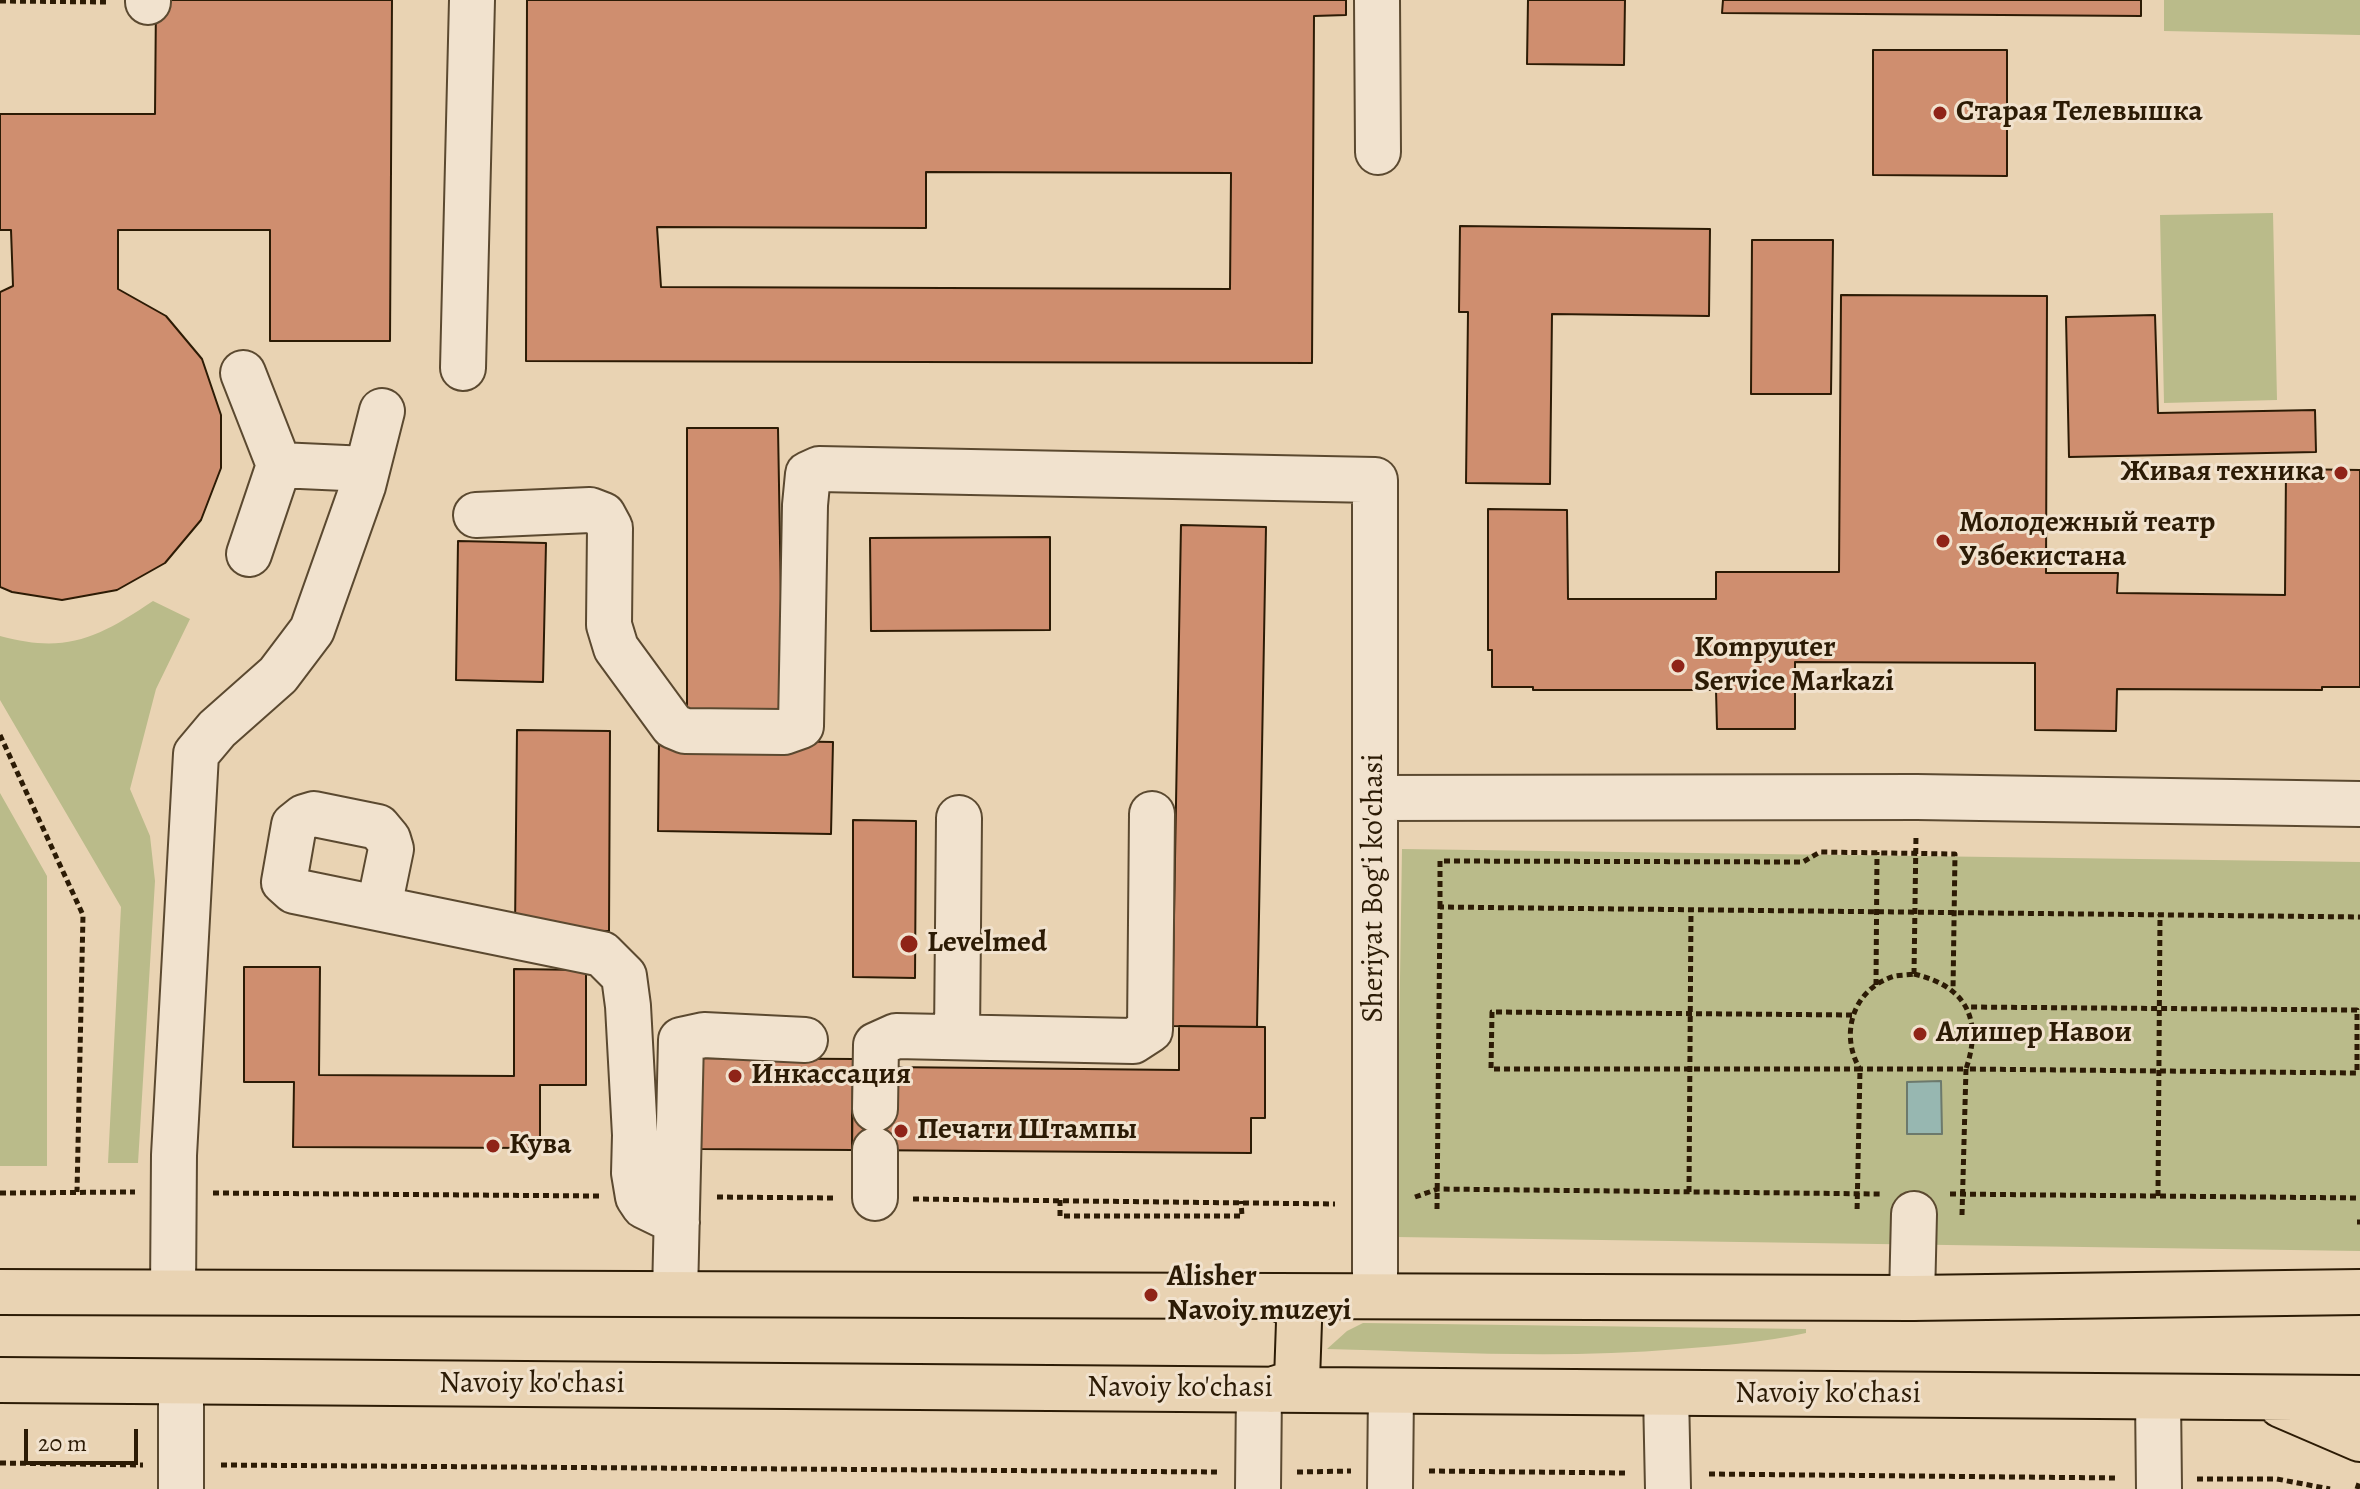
<!DOCTYPE html>
<html>
<head>
<meta charset="utf-8">
<style>
  body { margin:0 }
  #map { position:relative; width:2360px; height:1489px; overflow:hidden; background:#e9d3b3; font-family:Alegreya,serif }
  canvas { display:block }
  .scale { position:absolute; left:24px; top:1429px; width:114px; height:36px; box-sizing:border-box; border:4px solid #2c1b05; border-top:0; padding-left:10px; font-size:24px; line-height:28px; white-space:nowrap; color:#2c1b05; -webkit-text-stroke:6px #f1e2ce; paint-order:stroke }
</style>
</head>
<body>
<div id="map">
<canvas width="2360" height="1489"></canvas>
<div class="scale">20 m</div>
</div>
<script>
const g = document.querySelector('canvas').getContext('2d');
g.lineJoin = 'round';
function fillPath(path, color) {
  g.fillStyle = color;
  g.fill(path, 'evenodd');
}
function stroke(path, color, width, dash) {
  g.strokeStyle = color;
  g.lineWidth = width;
  g.lineCap = dash ? 'butt' : 'round';
  g.setLineDash(dash || []);
  g.stroke(path);
}
function label(font, color, halo, rows, align = 'center') {
  g.font = font + ' Alegreya,serif';
  g.lineWidth = 6;
  g.setLineDash([]);
  g.textBaseline = 'middle';
  g.strokeStyle = halo;
  g.fillStyle = color;
  for (const [text, x, y, turn = 0] of rows) {
    g.save();
    g.translate(x, y);
    g.rotate((+turn || 0) * Math.PI / 180);
    g.textAlign = isNaN(turn) ? turn : align;
    if (halo) g.strokeText(text, 0, 0);
    g.fillText(text, 0, 0);
    g.restore();
  }
}
fillPath(new Path2D(`
  M 2164,0 L 2360,0 L 2360,35 L 2164,31 Z
  M 2273,213 L 2277,400 L 2164,403 L 2160,215 Z
  M 153,601 L 190,619 L 156,689 L 130,789 L 150,836 L 155,881 L 138,1163 L 108,1163 L 121,907 L 0,700 L 0,636 C 66,654 98,638 153,601 Z
  M 0,793 L 47,876 L 47,1166 L 0,1166 Z
  M 1402,849 L 2360,862 L 2360,1251 L 1396,1237 Z
  M 1363,1323 L 1806,1329 L 1806,1333 C 1764,1342 1721,1346 1679,1349 C 1562,1359 1444,1352 1327,1349 L 1347,1331 Z`), '#babb8a');
const water = new Path2D(`
  M 1941,1081 L 1942,1134 L 1907,1134 L 1907,1082 Z`);
fillPath(water, '#97b7b1');
stroke(water, '#6c796c', 2);
const building = new Path2D(`
  M 156,0 L 392,0 L 390,341 L 270,341 L 270,230 L 118,230 L 118,289 L 166,316 L 202,359 L 221,415 L 221,468 L 201,520 L 165,563 L 117,590 L 62,600 L 12,592 L 0,587 L 0,292 L 13,286 L 11,230 L 0,230 L 0,114 L 155,114 Z
  M 527,0 L 1346,0 L 1346,15 L 1314,16 L 1312,363 L 526,361 ZM 926,172 L 1231,173 L 1230,289 L 661,287 L 657,227 L 926,228 Z
  M 1528,0 L 1625,0 L 1624,65 L 1527,64 Z
  M 1723,0 L 2141,0 L 2141,16 L 1722,13 Z
  M 1873,50 L 2007,50 L 2007,176 L 1873,175 Z
  M 1460,226 L 1710,229 L 1709,316 L 1552,314 L 1550,484 L 1466,483 L 1468,312 L 1459,312 Z
  M 1752,240 L 1833,240 L 1831,394 L 1751,394 Z
  M 1841,295 L 2047,296 L 2046,573 L 2118,573 L 2117,593 L 2285,595 L 2286,469 L 2360,470 L 2360,687 L 2322,687 L 2322,690 L 2117,689 L 2116,731 L 2035,730 L 2035,663 L 1795,662 L 1795,729 L 1717,729 L 1716,690 L 1533,690 L 1533,687 L 1492,687 L 1492,650 L 1488,650 L 1488,509 L 1567,510 L 1568,599 L 1716,599 L 1716,572 L 1839,572 Z
  M 2155,315 L 2158,413 L 2315,410 L 2316,452 L 2069,457 L 2066,317 Z
  M 687,428 L 778,428 L 783,713 L 687,713 Z
  M 1181,525 L 1266,527 L 1257,1027 L 1172,1026 Z
  M 1050,537 L 1050,630 L 871,631 L 870,538 Z
  M 458,541 L 546,543 L 543,682 L 456,680 Z
  M 517,730 L 610,731 L 609,931 L 515,930 Z
  M 659,739 L 833,742 L 831,834 L 658,831 Z
  M 853,820 L 916,821 L 915,978 L 853,977 Z
  M 244,967 L 320,967 L 319,1075 L 514,1076 L 514,969 L 586,970 L 586,1085 L 540,1085 L 540,1148 L 293,1147 L 294,1082 L 244,1082 Z
  M 1179,1026 L 1265,1027 L 1265,1118 L 1251,1118 L 1251,1153 L 852,1150 L 852,1109 L 875,1109 L 888,1067 L 1179,1070 Z
  M 702,1058 L 853,1059 L 852,1150 L 701,1149 Z`);
fillPath(building, '#cf8e6f');
stroke(building, '#2c1b05', 2);
const minor = new Path2D(`
  M 1377,0 L 1378,152
  M 148,2 L 148,0
  M 463,368 L 472,0
  M 243,373 L 279,465
  M 476,515 L 590,510 L 603,515 L 610,528 L 609,625 L 616,648 L 673,726 L 685,731 L 784,732 L 801,726 L 805,505 L 808,474 L 819,469 L 1375,480 L 1375,1296
  M 249,554 L 279,465 L 367,469
  M 1375,798 L 1917,797 L 2360,804
  M 379,907 L 391,849 L 388,839 L 378,827 L 314,814 L 304,817 L 294,825 L 284,882 L 294,891 L 602,954 L 624,976 L 628,1006 L 635,1135 L 634,1173 L 638,1197 L 644,1206 L 677,1222
  M 957,1037 L 959,818
  M 875,1109 L 876,1045 L 896,1036 L 1133,1041 L 1150,1030 L 1152,814
  M 875,1198 L 875,1150
  M 173,1292 L 174,1155 L 196,754 L 217,729 L 278,675 L 312,630 L 363,486 L 382,411
  M 675,1294 L 681,1040 L 704,1035 L 805,1040
  M 1912,1298 L 1914,1214
  M 181,1382 L 181,1489
  M 1666,1393 L 1668,1489
  M 2158,1397 L 2159,1489
  M 1258,1489 L 1259,1390
  M 1390,1489 L 1391,1391`);
const major = new Path2D(`
  M 0,1292 L 1912,1298 L 2360,1292
  M 1269,1296 C 1285,1300 1297,1304 1299,1322 L 1297,1380 L 1293,1383 L 1271,1390
  M 0,1380 L 2360,1398
  M 2281,1405 L 2360,1439`);
stroke(minor, '#5b4930', 48);
stroke(major, '#2c1b05', 48);
stroke(new Path2D(`
  M 0,1 L 107,2
  M 0,735 L 83,915 L 77,1192
  M 1440,907 L 1440,861 L 1803,862 L 1820,852 L 1955,854 L 1953,990
  M 1914,974 C 1966,986 1983,1019 1966,1069 L 1860,1069 C 1839,1034 1853,988 1895,976 C 1901,975 1908,975 1914,974 Z
  M 1914,974 L 1916,835
  M 1876,985 L 1877,852
  M 1852,1015 L 1492,1012 L 1491,1069 L 1860,1069 L 1857,1213
  M 1689,1192 L 1691,910
  M 0,1193 L 135,1192
  M 213,1193 L 599,1196
  M 1950,1194 L 2360,1198
  M 2158,1196 L 2160,914
  M 717,1197 L 835,1198
  M 1415,1197 L 1438,1189 L 1880,1194
  M 913,1199 L 1335,1204
  M 1060,1200 L 1060,1216 L 1242,1216 L 1241,1201
  M 1437,1209 L 1440,907 L 2360,917
  M 1962,1215 L 1966,1069 L 2357,1073 L 2357,1010 L 1966,1007
  M 2357,1222 L 2360,1222
  M 0,1463 L 143,1465
  M 221,1465 L 1219,1472
  M 1429,1471 L 1627,1473
  M 1297,1472 L 1351,1471
  M 1709,1474 L 2119,1478
  M 2197,1479 L 2277,1479 L 2330,1489
  M 2357,1489 L 2360,1480`), '#2c1b05', 5, [6, 4]);
stroke(minor, '#f1e2ce', 44);
stroke(major, '#e9d3b3', 44);
for (const [x, y, r, color] of [
  [1940,113,8,"#8f2418"],
  [2341,473,8,"#8f2418"],
  [1943,541,8,"#8f2418"],
  [1678,666,8,"#8f2418"],
  [909,944,10,"#8f2418"],
  [1920,1034,8,"#8f2418"],
  [735,1076,8,"#8f2418"],
  [901,1131,8,"#8f2418"],
  [493,1146,8,"#8f2418"],
  [1151,1295,8,"#8f2418"]
]) {
  const dot = new Path2D();
  dot.arc(x, y, r, 0, 2 * Math.PI);
  g.fillStyle = color;
  g.fill(dot);
  stroke(dot, '#f1e2ce', 3);
}
label('bold 30px', '#2c1b05', '#f1e2ce', [
  ["Старая Телевышка",1956,113],
  ["Живая техника",2325,473,"right"],
  ["Молодежный театр",1959,524],
  ["Узбекистана",1959,558],
  ["Kompyuter",1694,649],
  ["Service Markazi",1694,683],
  ["Levelmed",927,944],
  ["Алишер Навои",1936,1034],
  ["Инкасcация",751,1076],
  ["Печати Штампы",917,1131],
  ["Кува",509,1146],
  ["Alisher",1167,1278],
  ["Navoiy muzeyi",1167,1312]
], 'left');
label('30px', '#2c1b05', '#f1e2ce', [
  ["Sheriyat Bog'i ko'chasi",1375,888,-90],
  ["Navoiy ko'chasi",532,1385],
  ["Navoiy ko'chasi",1180,1389],
  ["Navoiy ko'chasi",1828,1395]
]);
</script>
</body>
</html>
